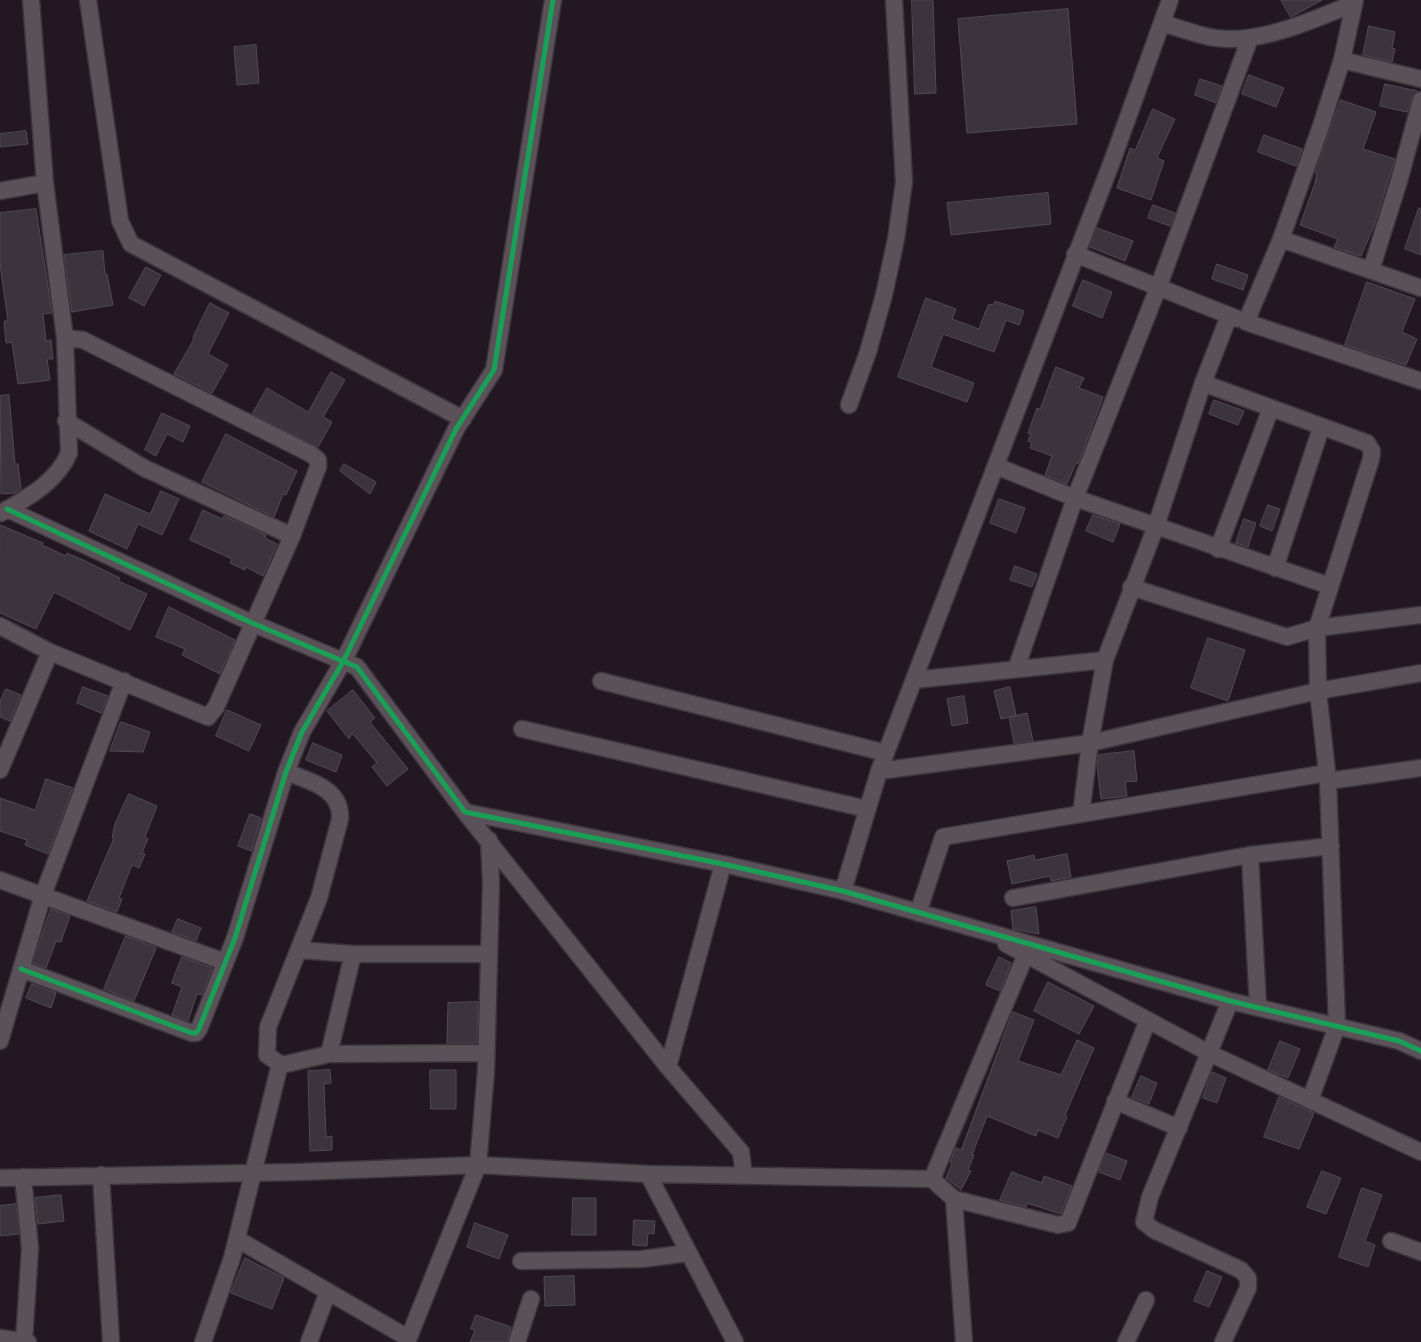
<!DOCTYPE html>
<html>
<head>
<meta charset="utf-8">
<style>
  body { margin:0 }
  canvas { display:block; background:#231822 }
</style>
</head>
<body>
<canvas width="1421" height="1342"></canvas>
<script>
const g = document.querySelector('canvas').getContext('2d');
g.lineJoin = 'round';
function fillPath(path, color) {
  g.fillStyle = color;
  g.fill(path, 'evenodd');
}
function stroke(path, color, width, dash) {
  g.strokeStyle = color;
  g.lineWidth = width;
  g.lineCap = dash ? 'butt' : 'round';
  g.setLineDash(dash || []);
  g.stroke(path);
}
const building = new Path2D(`
  M 912,0 L 933,0 L 936,93 L 915,94 Z
  M 1281,0 L 1322,0 L 1291,17 Z
  M 1068,9 L 1077,124 L 967,133 L 958,19 Z
  M 1369,26 L 1395,32 L 1392,48 L 1395,49 L 1392,62 L 1363,55 Z
  M 256,45 L 259,83 L 237,85 L 234,47 Z
  M 1249,75 L 1284,88 L 1276,107 L 1242,94 Z
  M 1200,79 L 1222,86 L 1216,103 L 1195,95 Z
  M 1385,84 L 1417,91 L 1412,97 L 1407,112 L 1380,106 Z
  M 1341,100 L 1376,112 L 1363,149 L 1395,159 L 1374,226 L 1361,256 L 1334,247 L 1338,239 L 1300,225 L 1315,183 L 1317,174 L 1315,173 Z
  M 1153,109 L 1175,119 L 1157,158 L 1164,161 L 1151,200 L 1117,188 L 1130,148 L 1135,150 Z
  M 26,131 L 28,144 L 0,147 L 0,134 Z
  M 1264,135 L 1302,149 L 1296,166 L 1258,152 Z
  M 1048,193 L 1051,224 L 951,235 L 947,203 Z
  M 1153,205 L 1175,213 L 1170,226 L 1148,218 Z
  M 1419,208 L 1421,209 L 1421,255 L 1405,249 Z
  M 36,209 L 52,313 L 43,314 L 46,341 L 51,340 L 53,359 L 47,359 L 50,380 L 18,384 L 12,342 L 6,343 L 4,321 L 8,321 L 0,264 L 0,213 Z
  M 1097,228 L 1133,241 L 1125,261 L 1090,247 Z
  M 103,251 L 105,274 L 107,274 L 113,305 L 72,312 L 64,255 Z
  M 1217,264 L 1248,275 L 1243,290 L 1212,279 Z
  M 146,267 L 161,275 L 144,306 L 129,298 Z
  M 1083,280 L 1112,292 L 1102,318 L 1073,306 Z
  M 1367,282 L 1415,299 L 1402,332 L 1417,339 L 1406,365 L 1345,345 Z
  M 926,298 L 956,309 L 952,319 L 979,329 L 988,305 L 994,304 L 995,301 L 1024,311 L 1019,325 L 1006,320 L 994,352 L 943,334 L 931,367 L 974,383 L 967,402 L 898,377 Z
  M 210,303 L 229,313 L 208,354 L 228,365 L 212,393 L 174,374 L 194,339 L 193,338 Z
  M 1056,367 L 1084,378 L 1079,388 L 1103,397 L 1078,464 L 1076,463 L 1067,484 L 1045,475 L 1052,456 L 1030,448 L 1032,443 L 1028,441 L 1031,434 L 1028,433 L 1033,419 L 1037,408 L 1040,409 Z
  M 331,372 L 345,380 L 323,417 L 332,422 L 318,447 L 252,414 L 267,388 L 308,412 Z
  M 9,395 L 15,464 L 18,464 L 21,489 L 15,493 L 1,494 L 0,396 Z
  M 1214,400 L 1244,411 L 1238,425 L 1209,414 Z
  M 162,413 L 190,426 L 183,442 L 167,434 L 156,456 L 145,450 Z
  M 226,434 L 297,471 L 286,495 L 283,494 L 274,517 L 202,482 Z
  M 344,464 L 376,482 L 370,494 L 340,471 Z
  M 161,491 L 179,499 L 162,535 L 138,524 L 127,549 L 89,531 L 105,494 L 150,514 Z
  M 999,499 L 1025,508 L 1016,533 L 990,523 Z
  M 1268,505 L 1280,509 L 1272,531 L 1260,526 Z
  M 203,510 L 222,519 L 224,516 L 266,535 L 265,538 L 277,544 L 263,576 L 246,567 L 245,570 L 230,563 L 232,559 L 190,540 Z
  M 1093,515 L 1120,524 L 1113,542 L 1086,531 Z
  M 1244,519 L 1256,523 L 1248,547 L 1236,543 Z
  M 0,525 L 43,543 L 42,545 L 66,556 L 67,553 L 83,560 L 120,578 L 118,581 L 147,594 L 130,630 L 54,592 L 36,629 L 0,613 Z
  M 1015,566 L 1037,574 L 1032,587 L 1010,580 Z
  M 169,607 L 235,640 L 220,674 L 182,655 L 185,649 L 156,637 Z
  M 1208,638 L 1245,650 L 1228,701 L 1191,688 Z
  M 83,687 L 108,696 L 101,713 L 77,703 Z
  M 1010,687 L 1016,715 L 1010,717 L 1027,713 L 1033,741 L 1014,743 L 1009,717 L 1001,719 L 994,691 Z
  M 6,689 L 21,695 L 10,721 L 0,717 L 0,701 Z
  M 353,690 L 375,718 L 370,722 L 408,769 L 387,786 L 372,767 L 377,763 L 352,733 L 349,739 L 327,711 Z
  M 964,696 L 968,723 L 952,726 L 947,699 Z
  M 227,710 L 261,725 L 249,751 L 216,736 Z
  M 121,722 L 150,732 L 143,752 L 110,751 Z
  M 313,743 L 342,755 L 336,772 L 306,760 Z
  M 1134,751 L 1137,781 L 1125,782 L 1127,796 L 1101,799 L 1097,765 L 1099,755 Z
  M 46,779 L 73,788 L 48,854 L 25,845 L 27,840 L 0,831 L 0,798 L 35,810 Z
  M 129,794 L 157,806 L 145,837 L 148,839 L 142,853 L 145,854 L 139,868 L 132,865 L 119,898 L 122,899 L 117,912 L 87,901 L 114,838 L 112,838 L 115,824 Z
  M 250,814 L 261,818 L 251,851 L 238,846 Z
  M 1067,854 L 1071,877 L 1051,881 L 1050,876 L 1012,884 L 1007,861 L 1034,855 L 1035,860 Z
  M 1036,907 L 1039,934 L 1013,929 L 1011,911 Z
  M 51,909 L 70,916 L 61,942 L 56,941 L 46,968 L 33,963 Z
  M 178,919 L 201,928 L 196,941 L 172,932 Z
  M 126,936 L 156,948 L 134,1001 L 104,989 Z
  M 182,957 L 212,968 L 202,995 L 197,994 L 188,1021 L 172,1015 L 182,987 L 172,983 Z
  M 999,957 L 1011,963 L 1000,991 L 986,985 Z
  M 1048,982 L 1094,1006 L 1079,1034 L 1034,1011 Z
  M 32,984 L 56,993 L 51,1008 L 26,998 Z
  M 478,1002 L 477,1043 L 447,1043 L 448,1003 Z
  M 1013,1012 L 1034,1020 L 1018,1061 L 1061,1075 L 1077,1040 L 1094,1048 L 1065,1115 L 1067,1116 L 1058,1138 L 1038,1130 L 1036,1136 L 987,1116 L 972,1155 L 974,1155 L 968,1170 L 971,1171 L 961,1190 L 946,1178 L 952,1163 L 950,1162 L 956,1148 L 961,1150 Z
  M 1280,1041 L 1300,1049 L 1288,1078 L 1268,1070 Z
  M 330,1070 L 331,1083 L 324,1084 L 326,1137 L 332,1136 L 332,1150 L 310,1151 L 308,1071 Z
  M 430,1070 L 456,1070 L 456,1109 L 431,1109 Z
  M 1212,1072 L 1226,1078 L 1217,1103 L 1203,1098 Z
  M 1141,1076 L 1157,1083 L 1149,1104 L 1132,1097 Z
  M 1279,1097 L 1314,1113 L 1299,1149 L 1264,1137 Z
  M 1106,1153 L 1127,1161 L 1120,1180 L 1099,1172 Z
  M 1322,1171 L 1341,1178 L 1326,1214 L 1307,1207 Z
  M 1012,1172 L 1042,1183 L 1044,1176 L 1072,1186 L 1061,1214 L 1027,1203 L 1026,1207 L 1000,1200 Z
  M 1362,1188 L 1382,1195 L 1365,1241 L 1375,1245 L 1368,1267 L 1339,1257 Z
  M 61,1195 L 64,1221 L 38,1224 L 35,1198 Z
  M 573,1198 L 596,1198 L 596,1235 L 572,1235 Z
  M 16,1204 L 19,1234 L 0,1236 L 0,1206 Z
  M 634,1220 L 655,1221 L 654,1234 L 648,1233 L 647,1246 L 633,1245 Z
  M 475,1223 L 508,1235 L 499,1259 L 467,1247 Z
  M 245,1258 L 284,1278 L 272,1309 L 231,1293 Z
  M 1207,1271 L 1222,1277 L 1209,1307 L 1194,1301 Z
  M 574,1276 L 575,1305 L 545,1306 L 544,1277 Z
  M 476,1315 L 511,1327 L 507,1342 L 470,1342 L 475,1330 L 471,1329 Z`);
fillPath(building, '#3b343d');
stroke(building, '#514953', 1);
const minor = new Path2D(`
  M 88,0 L 120,221 L 131,244 L 463,419
  M 1355,0 L 1342,60 L 1320,129 L 1281,239 L 1246,322 L 1421,381
  M 1162,23 C 1183,29 1207,39 1229,39 C 1268,40 1319,18 1354,3
  M 1342,60 L 1421,79
  M 0,191 L 45,183
  M 1281,239 L 1421,288
  M 1075,254 L 1238,319
  M 1371,270 L 1399,181 L 1421,100
  M 849,405 L 868,352 L 884,295 L 896,239 L 904,182 L 894,0
  M 66,421 L 144,468 L 292,536
  M 996,466 L 1075,498 L 1330,586
  M 7,509 L 252,623 L 357,667 L 465,812 L 723,864 L 843,891 L 1230,1001 L 1399,1041 L 1421,1051
  M 1,513 C 27,498 57,482 69,453 L 65,338 L 45,183 L 31,0
  M 1218,549 L 1271,408
  M 1275,568 L 1321,428
  M 1131,587 L 1287,637 L 1317,628 L 1371,459 L 1372,451 L 1367,443 L 1203,383
  M 0,626 L 50,652 L 208,717 L 216,707 L 292,536 L 318,467 L 318,460 L 311,454 L 83,340 L 65,338
  M 1016,669 L 1075,498 L 1158,288 L 1250,38
  M 914,680 L 1105,660 L 1156,526 L 1203,383 L 1229,316
  M 601,681 L 886,753
  M 522,729 L 867,809
  M 0,770 L 50,652
  M 879,771 L 1090,743 L 1318,691 L 1421,673
  M 286,772 C 309,781 342,788 340,819 L 319,898 L 268,1027 L 267,1055 L 280,1064 L 286,1064 L 329,1054 L 486,1053
  M 1328,781 L 1318,691 L 1317,628 L 1421,615
  M 465,812 L 668,1067 L 741,1152 L 744,1176
  M 1081,814 L 1090,743 L 1105,660
  M 1250,855 L 1258,1007
  M 0,880 L 225,962
  M 843,891 L 879,771 L 1114,156 L 1170,0
  M 1013,898 L 1250,855 L 1331,846
  M 918,913 L 943,837 L 1327,773
  M 1006,944 L 1209,1053 L 1150,1197 L 1144,1222 L 1154,1230 L 1241,1270 L 1248,1278 L 1248,1288 L 1223,1342
  M 299,950 L 353,954 L 489,954
  M 21,969 L 192,1033 L 196,1033 L 199,1029 L 235,938 L 286,772 L 302,732 L 344,660 L 456,429 L 494,370 L 553,0
  M 1230,1001 L 1209,1053 L 1421,1152
  M 0,1041 L 43,895 L 124,681
  M 329,1054 L 353,954
  M 668,1067 L 723,864
  M 1310,1100 L 1337,1026 L 1328,781 L 1421,768
  M 1115,1101 L 1179,1128
  M 101,1175 L 111,1342
  M 23,1177 L 30,1248 L 24,1341
  M 0,1178 L 299,1172 L 478,1165 L 648,1174
  M 932,1179 L 1026,954
  M 954,1199 L 1058,1225 L 1068,1223 L 1148,1020
  M 237,1239 L 408,1338
  M 1391,1241 L 1421,1252
  M 521,1261 L 642,1259 L 688,1253
  M 0,1338 L 28,1342
  M 203,1342 L 232,1258 L 280,1064
  M 309,1342 L 328,1292
  M 407,1342 L 478,1165 L 486,1071 L 491,883 L 489,840
  M 517,1342 L 531,1299
  M 735,1342 L 648,1174 L 932,1179 L 954,1199 L 964,1342
  M 1126,1342 L 1146,1300`);
stroke(minor, '#3d343c', 19);
stroke(minor, '#5b5259', 16);
stroke(new Path2D(`
  M 7,509 L 252,623 L 357,667 L 465,812 L 723,864 L 843,891 L 1230,1001 L 1399,1041 L 1421,1051
  M 21,969 L 192,1033 L 196,1033 L 199,1029 L 235,938 L 286,772 L 302,732 L 344,660 L 456,429 L 494,370 L 553,0`), '#1a9f57', 5);
</script>
</body>
</html>
